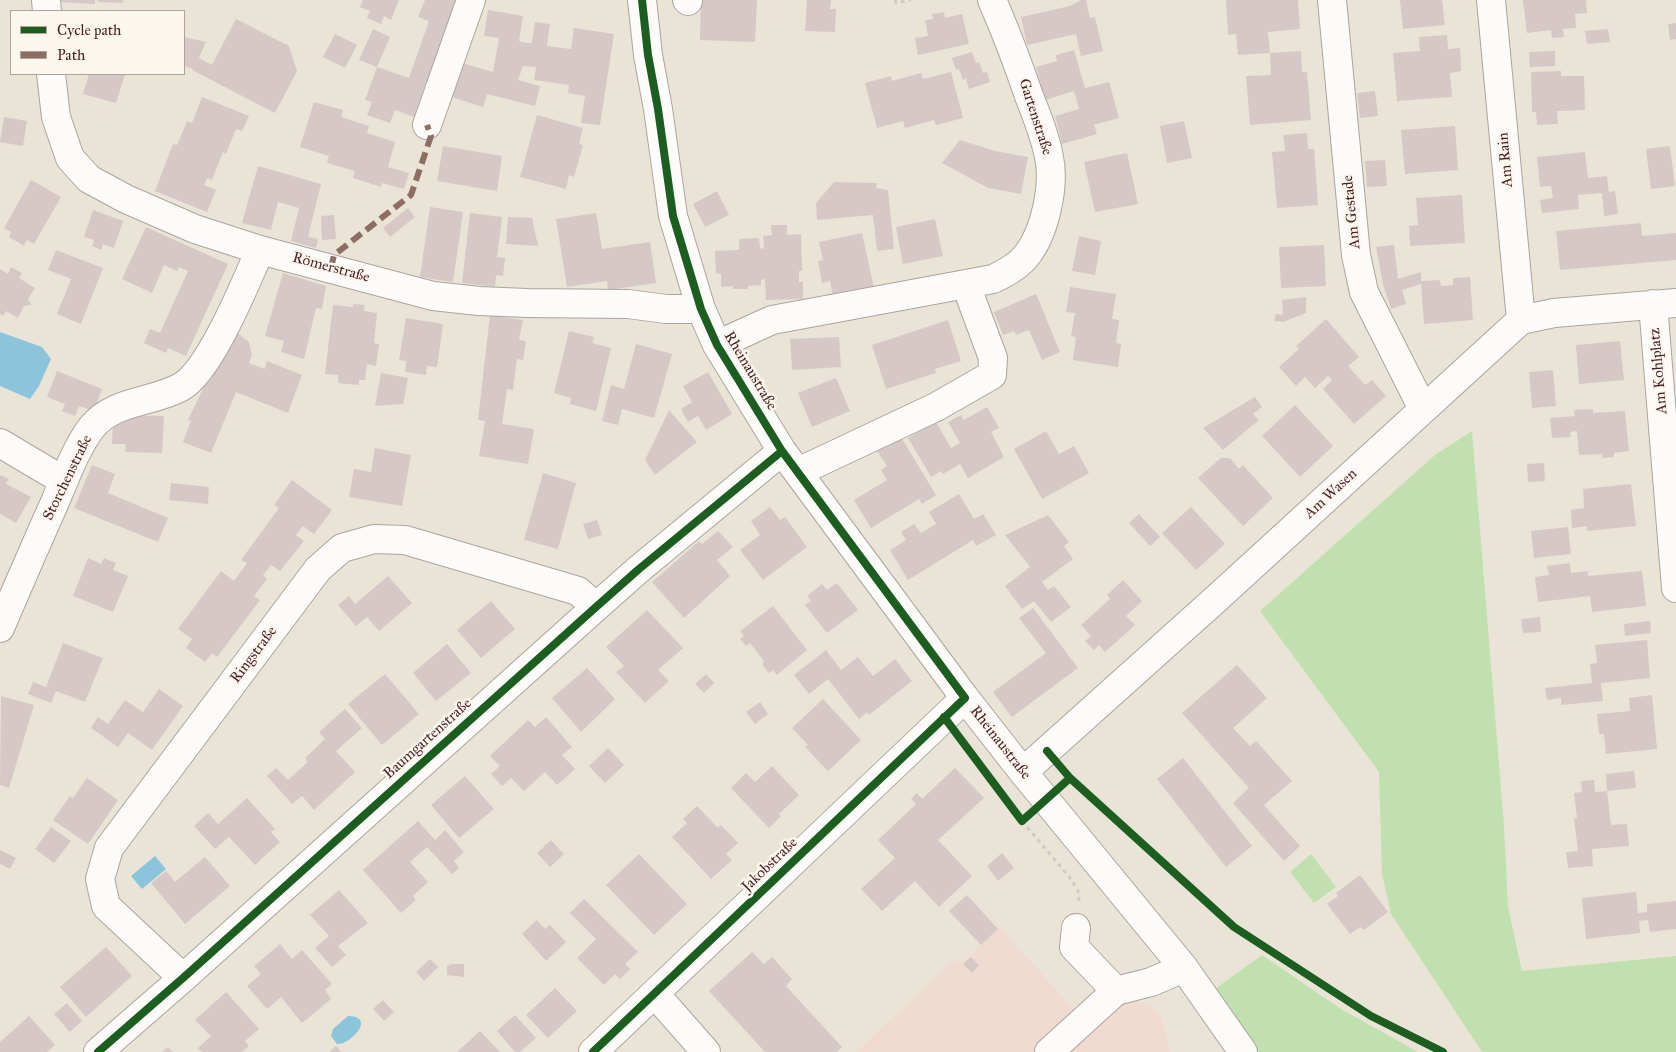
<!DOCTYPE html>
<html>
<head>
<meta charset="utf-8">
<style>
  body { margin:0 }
  #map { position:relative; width:1676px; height:1052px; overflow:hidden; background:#eae4d6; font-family:"IM FELL Great Primer",serif }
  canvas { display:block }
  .legend { position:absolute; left:10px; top:10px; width:175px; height:65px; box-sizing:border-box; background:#fbf7ec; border:1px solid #b4a19f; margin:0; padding:6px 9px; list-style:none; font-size:15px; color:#4a1f2b }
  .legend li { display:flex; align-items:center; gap:10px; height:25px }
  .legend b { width:25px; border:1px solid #b4a19f }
</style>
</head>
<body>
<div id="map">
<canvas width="1676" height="1052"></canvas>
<ul class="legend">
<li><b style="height:6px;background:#1b5e20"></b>Cycle path</li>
<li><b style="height:6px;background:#8d6e63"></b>Path</li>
</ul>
</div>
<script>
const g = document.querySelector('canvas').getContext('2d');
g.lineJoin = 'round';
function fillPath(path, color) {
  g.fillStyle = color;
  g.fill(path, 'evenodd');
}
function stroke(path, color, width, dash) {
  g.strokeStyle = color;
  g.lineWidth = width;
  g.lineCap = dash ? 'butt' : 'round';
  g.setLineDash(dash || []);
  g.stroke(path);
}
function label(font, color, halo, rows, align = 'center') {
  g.font = font + ' "IM FELL Great Primer",serif';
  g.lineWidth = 5;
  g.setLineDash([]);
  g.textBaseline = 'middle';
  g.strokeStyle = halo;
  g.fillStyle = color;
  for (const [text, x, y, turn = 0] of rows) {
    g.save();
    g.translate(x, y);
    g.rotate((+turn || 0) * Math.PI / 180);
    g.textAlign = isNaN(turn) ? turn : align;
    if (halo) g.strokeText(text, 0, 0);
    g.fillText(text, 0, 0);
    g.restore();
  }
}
fillPath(new Path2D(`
  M 1000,928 L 1094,1031 L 1127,998 L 1137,1001 L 1150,1006 L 1162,1019 L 1170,1052 L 856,1052 L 955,959 L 960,964 Z`), '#f1dacf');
fillPath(new Path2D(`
  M 1472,431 L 1504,826 L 1508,907 L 1522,971 L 1676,956 L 1676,1052 L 1482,1052 L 1391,914 L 1382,874 L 1379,772 L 1260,611 L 1435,455 Z
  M 1311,854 L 1336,887 L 1314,903 L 1290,872 Z
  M 1262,955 L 1341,1009 L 1418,1052 L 1258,1052 L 1215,989 Z`), '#c1e0b0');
fillPath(new Path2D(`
  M 0,332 L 42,347 L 51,359 L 39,386 L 30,399 L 0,386 Z
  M 155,856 L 166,869 L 142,889 L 131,876 Z
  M 348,1016 C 372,1016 358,1036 345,1042 C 345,1043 338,1044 337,1044 L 331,1036 L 333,1029 Z`), '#8cc4dc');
fillPath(new Path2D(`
  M 60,0 L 95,0 L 95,4 L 59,2 Z
  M 98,0 L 123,0 L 123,3 L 98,2 Z
  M 363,0 L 399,0 L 391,20 L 384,16 L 381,24 L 367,18 L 370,11 L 360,7 Z
  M 425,0 L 460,0 L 430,84 L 426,82 L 414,117 L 395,110 L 390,123 L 367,115 L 372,102 L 365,100 L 377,67 L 409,78 L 429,21 L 418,17 Z
  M 701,0 L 757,0 L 755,42 L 700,40 Z
  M 807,0 L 831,0 L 830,9 L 836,9 L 835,32 L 805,31 Z
  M 1081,0 L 1086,0 L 1090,18 L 1095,17 L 1103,51 L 1081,56 L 1076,34 L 1027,45 L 1021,17 L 1070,6 Z
  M 1226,0 L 1298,0 L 1300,29 L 1268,32 L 1270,53 L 1301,51 L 1302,72 L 1307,72 L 1311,120 L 1250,125 L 1246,76 L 1271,75 L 1270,53 L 1238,55 L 1236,34 L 1228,35 Z
  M 1400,0 L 1442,0 L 1445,25 L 1403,29 Z
  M 1523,0 L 1586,0 L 1587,13 L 1575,14 L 1576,28 L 1563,29 L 1564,37 L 1552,38 L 1551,30 L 1527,33 Z
  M 488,10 L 523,16 L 519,41 L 526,43 L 532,43 L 535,22 L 550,24 L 547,46 L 571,49 L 574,28 L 614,34 L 600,125 L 581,123 L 585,96 L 568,93 L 569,85 L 534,80 L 536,67 L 523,66 L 518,80 L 540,86 L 535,106 L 487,94 L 483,107 L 445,95 L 455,61 L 493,72 L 499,38 L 484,36 Z
  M 944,12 L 945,18 L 962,14 L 969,44 L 918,55 L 915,38 L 928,36 L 925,20 L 933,19 L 932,14 Z
  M 236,19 L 289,46 L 297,71 L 275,113 L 192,70 L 193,69 L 184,66 L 184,37 L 206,42 L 199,58 L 212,65 Z
  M 1676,23 L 1676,39 L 1670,40 L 1668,24 Z
  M 373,29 L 390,37 L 377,67 L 359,60 Z
  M 1608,29 L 1610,42 L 1587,44 L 1585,31 Z
  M 335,34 L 357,45 L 345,68 L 323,57 Z
  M 1447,35 L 1448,49 L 1460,48 L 1461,71 L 1450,73 L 1452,97 L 1397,101 L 1393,53 L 1420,51 L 1419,37 Z
  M 1074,50 L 1085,88 L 1109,82 L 1119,118 L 1094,125 L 1097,134 L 1062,144 L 1055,116 L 1079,109 L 1074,91 L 1045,100 L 1036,67 L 1057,61 L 1056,55 Z
  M 1555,51 L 1555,66 L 1530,67 L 1529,52 Z
  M 972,52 L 976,63 L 979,62 L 983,73 L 987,72 L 990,82 L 969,89 L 966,78 L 963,80 L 959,69 L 956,70 L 952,58 Z
  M 1561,71 L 1561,76 L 1584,76 L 1585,110 L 1557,111 L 1558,124 L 1537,125 L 1536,112 L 1532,112 L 1531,72 Z
  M 951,72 L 963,118 L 936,125 L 934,120 L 905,128 L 903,121 L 877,128 L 865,83 L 891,76 L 892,81 L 921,73 L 923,79 Z
  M 89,74 L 125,74 L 116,103 L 83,94 Z
  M 1375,91 L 1378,116 L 1360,118 L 1357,93 Z
  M 202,97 L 249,116 L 242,131 L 236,129 L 226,154 L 223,152 L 212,180 L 207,178 L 204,185 L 216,190 L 207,212 L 155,191 L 173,144 L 177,145 L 187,121 L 192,123 Z
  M 314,102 L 343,110 L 341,117 L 369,126 L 367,133 L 395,142 L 388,167 L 409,173 L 404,189 L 382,183 L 381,187 L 353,178 L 355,171 L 327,163 L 329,156 L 300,147 Z
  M 537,115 L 583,128 L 579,144 L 583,145 L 574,177 L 569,175 L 566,189 L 520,177 Z
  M 4,117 L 27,121 L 23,146 L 0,142 Z
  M 1184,121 L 1192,158 L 1167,163 L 1160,126 Z
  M 1455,126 L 1458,170 L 1405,174 L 1401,130 Z
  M 1307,133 L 1308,149 L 1314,149 L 1318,205 L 1277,208 L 1272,152 L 1285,151 L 1283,135 Z
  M 960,140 L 995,151 L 1028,157 L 1021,194 L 988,188 L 942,163 Z
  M 443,146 L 502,156 L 497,191 L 437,181 Z
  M 1670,146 L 1675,186 L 1651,189 L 1646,149 Z
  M 1585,152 L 1588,178 L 1607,176 L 1609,192 L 1615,191 L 1618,214 L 1604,216 L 1602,193 L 1578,195 L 1579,209 L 1542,213 L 1540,200 L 1553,198 L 1551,186 L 1540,187 L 1537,157 Z
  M 1127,153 L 1138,204 L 1095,212 L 1084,162 Z
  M 1385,160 L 1387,186 L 1367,187 L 1365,161 Z
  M 258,166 L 321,184 L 308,237 L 318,239 L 316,248 L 291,241 L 299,208 L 278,202 L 271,230 L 242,223 Z
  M 31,180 L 61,197 L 34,244 L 27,240 L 24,246 L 9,237 L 11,232 L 4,228 Z
  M 834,182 L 877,183 L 876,188 L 888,190 L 894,249 L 877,251 L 873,215 L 817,220 L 816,203 Z
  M 717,191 L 729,215 L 705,227 L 693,204 Z
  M 1462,195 L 1465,243 L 1410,246 L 1409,226 L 1418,225 L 1416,198 Z
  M 430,207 L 463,212 L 453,282 L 420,277 Z
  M 408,208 L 415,217 L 390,237 L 383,228 Z
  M 93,210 L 123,221 L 114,248 L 103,244 L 101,250 L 92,246 L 94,240 L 84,237 Z
  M 470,213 L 502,217 L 497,257 L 505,258 L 503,276 L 496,275 L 495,287 L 462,283 Z
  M 596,213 L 602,249 L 650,242 L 656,283 L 608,290 L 607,281 L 567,287 L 556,219 Z
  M 334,215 L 336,239 L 322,240 L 321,216 Z
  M 508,217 L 532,218 L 538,246 L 506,244 Z
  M 935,219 L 943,256 L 903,264 L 896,227 Z
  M 1641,223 L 1642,236 L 1676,233 L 1676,260 L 1560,270 L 1556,231 Z
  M 771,225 L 787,225 L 787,235 L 801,234 L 802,271 L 799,271 L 799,282 L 803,282 L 803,299 L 766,300 L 765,279 L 761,280 L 761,285 L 748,286 L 748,289 L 733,289 L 733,286 L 721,287 L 721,274 L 716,273 L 715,251 L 739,250 L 739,239 L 759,238 L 760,248 L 764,249 L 763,236 L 772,235 Z
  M 146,227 L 228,264 L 186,356 L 168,348 L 166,353 L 144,343 L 150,329 L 160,333 L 188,271 L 179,267 L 177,271 L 164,265 L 152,293 L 122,279 Z
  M 862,233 L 874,288 L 833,297 L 830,281 L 822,283 L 818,261 L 823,260 L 819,242 Z
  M 1079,236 L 1101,241 L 1095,275 L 1072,271 Z
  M 1324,245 L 1326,286 L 1281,288 L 1279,247 Z
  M 1394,245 L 1398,279 L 1421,272 L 1421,281 L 1440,280 L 1441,286 L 1453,285 L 1453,278 L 1470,277 L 1473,320 L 1424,324 L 1421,284 L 1402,290 L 1406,304 L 1391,309 L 1383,284 L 1376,247 Z
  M 56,250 L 103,268 L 81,324 L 57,314 L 71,279 L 48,270 Z
  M 11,267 L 22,273 L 19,278 L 35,288 L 28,299 L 31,305 L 24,306 L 18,318 L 6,311 L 3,316 L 0,314 L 0,269 L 8,274 Z
  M 283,273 L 326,286 L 322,309 L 316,308 L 304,359 L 281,352 L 284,341 L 265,336 Z
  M 1070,287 L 1116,294 L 1112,319 L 1119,320 L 1116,343 L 1121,344 L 1118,367 L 1073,360 L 1076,337 L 1071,336 L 1075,313 L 1066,312 Z
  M 1036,294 L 1060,352 L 1042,360 L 1029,330 L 1016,335 L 1014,331 L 1003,335 L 994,312 Z
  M 1306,297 L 1306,313 L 1283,322 L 1274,321 L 1276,314 L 1283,315 L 1282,300 Z
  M 353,304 L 365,305 L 364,311 L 377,313 L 374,343 L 379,344 L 376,366 L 367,364 L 365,380 L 359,380 L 359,385 L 338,383 L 338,375 L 325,374 L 333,305 L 353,307 Z
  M 490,315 L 523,320 L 519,340 L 526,341 L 523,360 L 517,359 L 513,390 L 507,389 L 502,424 L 534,429 L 528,464 L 479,456 L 485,421 L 478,420 Z
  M 406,318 L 443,324 L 437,367 L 427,366 L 426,375 L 405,372 L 406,361 L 399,360 Z
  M 1326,319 L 1359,357 L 1348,366 L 1365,385 L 1372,380 L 1386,396 L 1354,424 L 1323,389 L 1332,380 L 1328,376 L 1315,388 L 1305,377 L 1296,386 L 1279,367 L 1299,349 L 1296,346 Z
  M 948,320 L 961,361 L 935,369 L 936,373 L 886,389 L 872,345 Z
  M 569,331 L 594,337 L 592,343 L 611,348 L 596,411 L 570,404 L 571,398 L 554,393 Z
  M 236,332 L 249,342 L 252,355 L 249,363 L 265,369 L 267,361 L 302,375 L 288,413 L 236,392 L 211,453 L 183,442 L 191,421 L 188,420 L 210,374 Z
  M 839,337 L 841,367 L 792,370 L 790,339 Z
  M 1620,341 L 1624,380 L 1579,384 L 1576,345 Z
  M 636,344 L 672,354 L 654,418 L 622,409 L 618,425 L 602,421 L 611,385 L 624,389 Z
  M 1553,370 L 1556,406 L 1532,408 L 1529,372 Z
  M 57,371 L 102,389 L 94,411 L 79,406 L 75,416 L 62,411 L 65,404 L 47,397 Z
  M 708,372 L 732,414 L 706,430 L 698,416 L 688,422 L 681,409 L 692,402 L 683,386 Z
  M 381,373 L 408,378 L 403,404 L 375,406 Z
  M 836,378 L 850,411 L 812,427 L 798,393 Z
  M 1255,397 L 1262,407 L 1253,414 L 1259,420 L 1223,450 L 1203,428 Z
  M 1295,405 L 1333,446 L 1300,477 L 1262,436 Z
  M 987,407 L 999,428 L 991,432 L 1004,457 L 968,478 L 960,464 L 943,474 L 941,471 L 931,477 L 908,438 L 936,422 L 951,448 L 960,443 L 948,422 L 961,415 L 964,420 Z
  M 1593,409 L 1593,413 L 1625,411 L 1629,451 L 1614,453 L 1614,457 L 1602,458 L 1602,454 L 1579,455 L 1577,431 L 1570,432 L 1571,437 L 1552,438 L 1550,418 L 1575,416 L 1574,410 Z
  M 669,410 L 697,442 L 655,475 L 645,460 Z
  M 126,415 L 164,416 L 162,453 L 125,452 L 126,444 L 112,444 L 113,420 L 126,421 Z
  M 1046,431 L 1059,454 L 1074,446 L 1089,473 L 1042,499 L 1014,449 Z
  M 901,437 L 936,495 L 922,504 L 919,499 L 871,528 L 854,500 L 887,480 L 881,470 L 887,466 L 877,451 Z
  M 375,448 L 411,455 L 402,506 L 349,497 L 354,469 L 371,472 Z
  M 1221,458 L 1230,458 L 1239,469 L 1243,465 L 1273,498 L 1243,526 L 1198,478 Z
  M 1544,463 L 1545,481 L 1528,482 L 1527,464 Z
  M 92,465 L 115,474 L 108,493 L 168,518 L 158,542 L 74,508 Z
  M 543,473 L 576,483 L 558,549 L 524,540 Z
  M 0,475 L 9,479 L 6,484 L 31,497 L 16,523 L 0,514 Z
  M 292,480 L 332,510 L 314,534 L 303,526 L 296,535 L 304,541 L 280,571 L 271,565 L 263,575 L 267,579 L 254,596 L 260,600 L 217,657 L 212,653 L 205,662 L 186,648 L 192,639 L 178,629 L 221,571 L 234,581 L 247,563 L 241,560 L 279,508 L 274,505 Z
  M 171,483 L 209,487 L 208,504 L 169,500 Z
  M 1631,484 L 1636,526 L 1587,531 L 1587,526 L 1572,528 L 1571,510 L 1584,508 L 1583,489 Z
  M 959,494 L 974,519 L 983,514 L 996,535 L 976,546 L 973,540 L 908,580 L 890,550 L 906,540 L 901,532 L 914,524 L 921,533 L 936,524 L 929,512 Z
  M 770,507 L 780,520 L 785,517 L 807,547 L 763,580 L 740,550 L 760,535 L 751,521 Z
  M 1191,507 L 1225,544 L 1196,570 L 1162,533 Z
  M 1139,514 L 1160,537 L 1150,546 L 1129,523 Z
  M 1048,515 L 1069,542 L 1064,546 L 1073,559 L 1042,582 L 1048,590 L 1054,586 L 1071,607 L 1051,622 L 1034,601 L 1022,609 L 1005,586 L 1030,567 L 1005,535 Z
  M 597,520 L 602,535 L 588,539 L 583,524 Z
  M 1568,527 L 1571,554 L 1534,558 L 1531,531 Z
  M 718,531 L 733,547 L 717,560 L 730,576 L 684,618 L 652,582 L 699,541 L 702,544 Z
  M 88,558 L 101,564 L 104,558 L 116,563 L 113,570 L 128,576 L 113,612 L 73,596 Z
  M 1570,563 L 1571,573 L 1588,571 L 1588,576 L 1642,571 L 1646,606 L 1592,612 L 1590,596 L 1538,602 L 1535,577 L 1549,575 L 1547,566 Z
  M 388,576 L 412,603 L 379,631 L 367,617 L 356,626 L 338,605 L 349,596 L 355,604 Z
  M 1123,580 L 1142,601 L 1126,616 L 1135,625 L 1105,652 L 1099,645 L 1094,650 L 1085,641 L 1091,636 L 1081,625 L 1110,599 L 1107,595 Z
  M 837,583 L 858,610 L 827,633 L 805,605 L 811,601 L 807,596 L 822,584 L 827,590 Z
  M 491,601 L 515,629 L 481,658 L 457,630 Z
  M 773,606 L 807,650 L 777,675 L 773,670 L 769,673 L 762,664 L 764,661 L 750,643 L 746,646 L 740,639 L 744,636 L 740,631 Z
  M 1033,608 L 1078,668 L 1012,717 L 993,692 L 1046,653 L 1019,618 Z
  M 647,610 L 683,648 L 658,670 L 669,681 L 645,703 L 616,672 L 624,666 L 606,647 Z
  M 1540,617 L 1541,632 L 1523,633 L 1521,619 Z
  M 1650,621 L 1651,633 L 1625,636 L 1624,624 Z
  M 1647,640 L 1650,678 L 1601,683 L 1603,701 L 1561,705 L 1561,698 L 1547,700 L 1545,688 L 1592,683 L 1590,664 L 1597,663 L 1595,645 Z
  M 63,643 L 103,658 L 85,702 L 56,691 L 51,703 L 28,694 L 33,682 L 46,687 Z
  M 447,644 L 471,673 L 436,701 L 413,673 Z
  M 826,650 L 841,670 L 858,657 L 873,676 L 895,659 L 912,681 L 869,715 L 867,712 L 859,719 L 828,679 L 809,694 L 794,675 Z
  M 1237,665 L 1267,698 L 1233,728 L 1250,746 L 1256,741 L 1292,781 L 1264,805 L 1300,846 L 1284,861 L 1233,803 L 1249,788 L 1182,713 Z
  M 587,668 L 615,699 L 581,732 L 552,698 Z
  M 385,674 L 419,714 L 382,745 L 348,704 Z
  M 706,674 L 714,683 L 704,693 L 695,684 Z
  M 159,689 L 183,706 L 152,750 L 128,733 L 118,747 L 91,728 L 98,717 L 108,724 L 125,700 L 143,712 Z
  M 1652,695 L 1657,749 L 1606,754 L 1604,734 L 1599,734 L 1597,714 L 1630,711 L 1629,698 Z
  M 1,696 L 34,705 L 9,788 L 0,785 Z
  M 823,699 L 861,740 L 828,771 L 805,747 L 808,745 L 792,728 Z
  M 760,702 L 768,714 L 755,724 L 746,712 Z
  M 345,709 L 362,728 L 336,751 L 355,772 L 314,810 L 302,796 L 292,804 L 267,776 L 276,768 L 288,780 L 308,762 L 305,758 L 325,739 L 319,732 Z
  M 546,717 L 572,747 L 562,755 L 575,769 L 557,785 L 545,772 L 524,791 L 511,778 L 502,786 L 491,774 L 500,766 L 490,756 L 528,720 L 535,727 Z
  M 608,748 L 624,765 L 605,783 L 589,766 Z
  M 1183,758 L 1252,846 L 1226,867 L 1157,779 Z
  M 772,766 L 799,795 L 779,814 L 781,816 L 769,828 L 731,788 L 746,773 L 755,782 Z
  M 955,768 L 984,798 L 938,840 L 972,876 L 939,907 L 915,881 L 882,911 L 861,889 L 895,858 L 878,840 L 916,804 L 911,799 L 917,793 L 922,799 Z
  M 1634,771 L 1636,788 L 1607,791 L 1606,774 Z
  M 465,776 L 494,809 L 459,838 L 431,805 Z
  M 87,778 L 118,800 L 88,844 L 53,820 L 70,796 L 73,798 Z
  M 1594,780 L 1595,792 L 1607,791 L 1611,825 L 1627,824 L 1629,846 L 1592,849 L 1593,866 L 1568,868 L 1566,852 L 1578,851 L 1574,818 L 1577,818 L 1574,793 L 1582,792 L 1581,781 Z
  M 247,798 L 275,829 L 271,832 L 280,842 L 255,865 L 229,837 L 215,849 L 194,826 L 208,813 L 218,824 Z
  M 697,806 L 718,828 L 721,825 L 738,843 L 726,854 L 732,860 L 711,879 L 672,837 L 687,823 L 683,819 Z
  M 418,821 L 435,840 L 445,830 L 464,852 L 454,861 L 459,868 L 452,874 L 427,847 L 410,862 L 428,882 L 413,896 L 416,900 L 401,913 L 363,870 Z
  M 51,827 L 71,841 L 54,863 L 35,849 Z
  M 551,840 L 564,854 L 550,867 L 537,853 Z
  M 0,850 L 16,858 L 10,869 L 0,864 Z
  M 1002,853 L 1014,868 L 998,881 L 987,866 Z
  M 639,854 L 687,904 L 654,935 L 606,885 Z
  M 205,857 L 230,886 L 185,924 L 151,883 L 166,871 L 175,882 Z
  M 1360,875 L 1388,912 L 1364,930 L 1360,927 L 1350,934 L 1327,904 L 1338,896 L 1336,893 Z
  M 339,890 L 368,923 L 338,946 L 346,955 L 332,967 L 315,948 L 329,936 L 310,915 Z
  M 1636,892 L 1638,913 L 1647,912 L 1647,904 L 1676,901 L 1676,929 L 1650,932 L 1648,920 L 1639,921 L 1640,933 L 1586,939 L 1582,898 Z
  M 967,895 L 998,929 L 981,945 L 949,911 Z
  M 584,899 L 638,952 L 625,964 L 630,969 L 620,979 L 615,974 L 604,985 L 577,958 L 596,939 L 570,913 Z
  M 537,920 L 545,929 L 550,925 L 566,942 L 546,961 L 522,934 Z
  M 280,944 L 292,959 L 302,950 L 332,984 L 325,990 L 331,999 L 302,1023 L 281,997 L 267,1009 L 247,986 L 261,974 L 254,966 Z
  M 106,947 L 132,976 L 86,1017 L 60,987 Z
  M 752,952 L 764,964 L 772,957 L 792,979 L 786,986 L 842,1047 L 837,1052 L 765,1052 L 709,991 Z
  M 971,957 L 979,965 L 972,973 L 963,964 Z
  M 430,959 L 438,967 L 424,981 L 416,972 Z
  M 452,964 L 464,964 L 464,977 L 447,975 L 447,966 Z
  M 555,988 L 577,1011 L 548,1038 L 526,1015 Z
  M 226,992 L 259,1029 L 245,1041 L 249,1046 L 242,1052 L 202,1052 L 198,1048 L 211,1036 L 195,1020 Z
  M 383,1000 L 394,1012 L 384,1021 L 373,1009 Z
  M 67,1003 L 82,1021 L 70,1032 L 54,1014 Z
  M 515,1015 L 536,1038 L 520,1052 L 515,1052 L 497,1031 Z
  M 29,1016 L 55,1045 L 47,1052 L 0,1052 L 0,1042 Z
  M 480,1031 L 500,1052 L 457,1052 Z
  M 336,1046 L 341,1052 L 329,1052 Z
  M 168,1047 L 173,1052 L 162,1052 Z`), '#d6c8c7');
const minor = new Path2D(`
  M 46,0 L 47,11
  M 642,0 L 648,55 L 658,109 L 673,216 L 701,309 L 717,345 L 782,451 L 965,698 L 1023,772 L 1184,968 L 1243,1052
  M 687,0 L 688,1
  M 1332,0 L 1356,255 L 1364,292 L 1423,409
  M 1491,0 L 1521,320
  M 51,74 L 56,117 L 70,158 L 89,179 L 126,199 L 195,229 L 260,250 L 433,296 L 479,301 L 527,303 L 628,304 L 666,309 L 701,309
  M 427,125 L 471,0
  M 1653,304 L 1676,588
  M 717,345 L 772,320 L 993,279 C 1006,273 1019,266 1027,255 C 1045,232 1055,186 1049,157 C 1045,136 1037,116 1029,96 C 1018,64 1006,32 992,0
  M 0,443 L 64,481
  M 798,472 L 936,407 L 992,375 L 993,358 L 966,285
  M 0,628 C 18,586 36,544 55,502 C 64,480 77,446 92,427 C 114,400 152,403 181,387 C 210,371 246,282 260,250
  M 1023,772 L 1216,599 L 1521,320 L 1554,313 L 1676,303
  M 1076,928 L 1074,947 L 1116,991
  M 183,978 L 106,906 L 100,879 L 109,848 L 318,569 L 342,548 L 374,539 L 405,540 L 578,591 L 596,607
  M 655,994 L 706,1052
  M 98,1052 L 183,978 L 596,607 L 639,569 L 782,451
  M 593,1052 L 965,698
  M 1049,1052 L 1116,991 L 1151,982 L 1184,968`);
stroke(minor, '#aca49d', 30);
stroke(new Path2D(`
  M 895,0 L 896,3 L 911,0
  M 976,760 L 1022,821 L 1027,817
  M 1022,821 L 1071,879 L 1078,891 L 1079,901`), '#cfcac8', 3, [4, 4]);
stroke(minor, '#fcfbf9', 28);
stroke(new Path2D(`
  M 331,268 L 334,255 L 411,195 L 431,136 L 427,125`), '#8d6e63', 6, [12, 6]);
stroke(new Path2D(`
  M 944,717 L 1022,821 L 1070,778
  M 1047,751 L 1070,778 L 1234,927 L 1371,1016 L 1443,1052
  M 98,1052 L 183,978 L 596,607 L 639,569 L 782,451
  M 593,1052 L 965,698 L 782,451 L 717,345 L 701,309 L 673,216 L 658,109 L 648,55 L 642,0`), '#1b5e20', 8);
label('15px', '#4a1f2b', '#fbf7ec', [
  ["Gartenstraße",1035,117,72],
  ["Am Rain",1506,160,-95],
  ["Am Gestade",1352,212,-96],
  ["Römerstraße",331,268,15],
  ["Rheinaustraße",750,371,59],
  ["Am Kohlplatz",1659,371,-95],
  ["Storchenstraße",68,478,-64],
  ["Am Wasen",1331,494,-43],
  ["Ringstraße",254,655,-53],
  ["Baumgartenstraße",428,739,-42],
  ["Rheinaustraße",1000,743,52],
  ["Jakobstraße",770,865,-44]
]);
</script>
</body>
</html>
